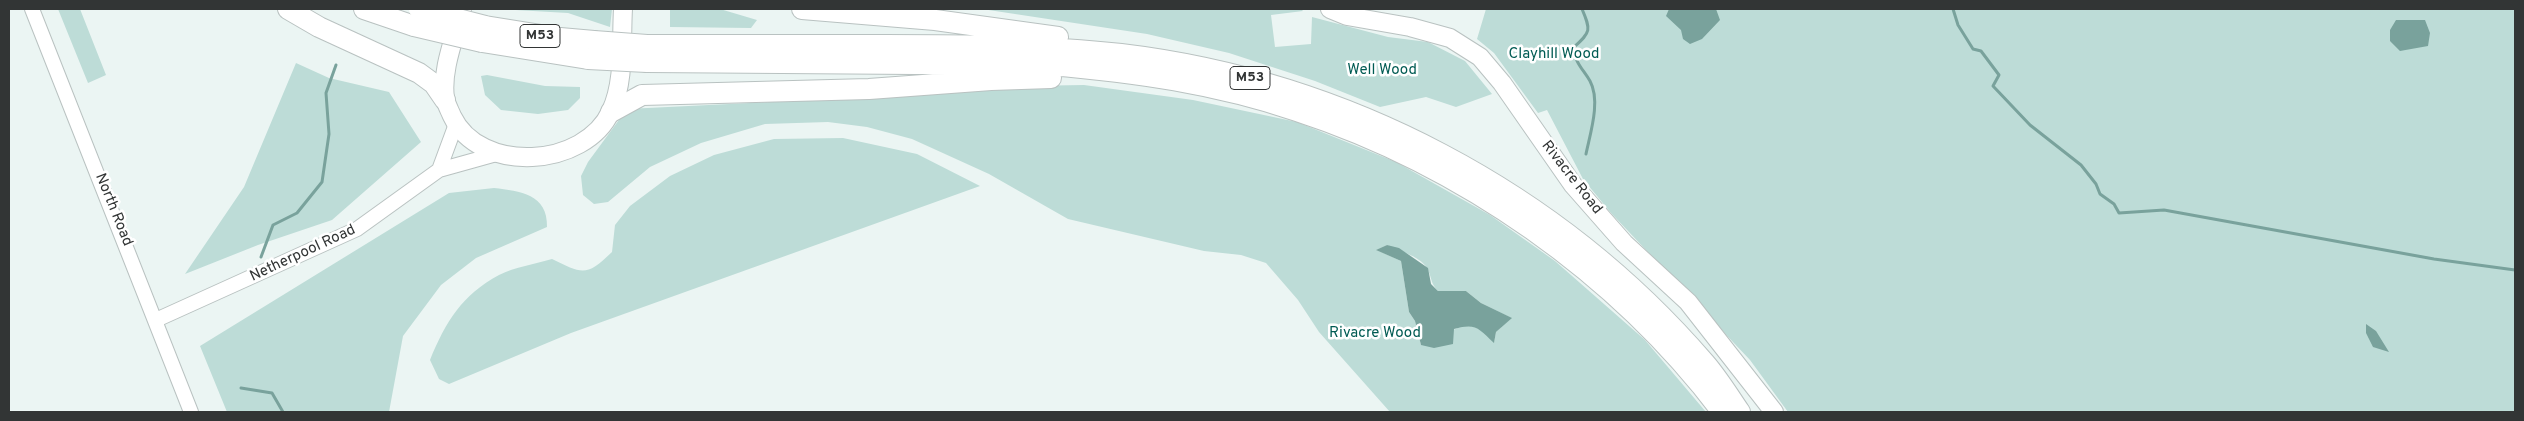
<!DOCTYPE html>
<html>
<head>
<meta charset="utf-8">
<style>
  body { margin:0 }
  #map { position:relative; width:2524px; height:421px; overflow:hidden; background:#ebf5f3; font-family:Overpass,sans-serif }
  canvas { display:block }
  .frame { position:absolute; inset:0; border:10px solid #323535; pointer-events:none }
</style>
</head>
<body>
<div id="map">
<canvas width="2524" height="421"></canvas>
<div class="frame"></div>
</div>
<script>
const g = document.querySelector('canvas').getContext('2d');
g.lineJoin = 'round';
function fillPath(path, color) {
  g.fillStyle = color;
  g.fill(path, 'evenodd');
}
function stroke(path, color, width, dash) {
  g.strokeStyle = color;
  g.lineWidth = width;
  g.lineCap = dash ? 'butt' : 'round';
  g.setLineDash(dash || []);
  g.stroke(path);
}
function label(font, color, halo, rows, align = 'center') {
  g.font = font + ' Overpass,sans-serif';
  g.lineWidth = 5;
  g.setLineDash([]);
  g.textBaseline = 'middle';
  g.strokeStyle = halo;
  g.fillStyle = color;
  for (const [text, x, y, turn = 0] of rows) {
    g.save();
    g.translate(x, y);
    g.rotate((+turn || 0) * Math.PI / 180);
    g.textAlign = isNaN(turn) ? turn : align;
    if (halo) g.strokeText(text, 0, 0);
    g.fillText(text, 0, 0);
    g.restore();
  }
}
fillPath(new Path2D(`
  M 58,9 L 80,9 L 106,75 L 88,83 Z
  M 498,9 L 612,9 L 610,27 L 568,13 Z
  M 670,9 L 720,9 L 757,20 L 751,28 L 670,27 Z
  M 982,9 L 1301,9 L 1303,11 L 1271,15 L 1275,47 L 1311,44 L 1312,17 L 1388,37 L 1428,42 L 1465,61 L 1492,94 L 1456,107 L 1426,97 L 1380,107 L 1315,81 L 1229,53 L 1147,34 Z
  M 1486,9 L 2515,9 L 2515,412 L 1788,412 L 1750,360 L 1611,213 L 1583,179 L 1547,110 L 1538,113 L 1494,53 L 1477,39 Z
  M 296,63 L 329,78 L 389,92 L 421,142 L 332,220 L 258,245 L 185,274 L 244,187 Z
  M 487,75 L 545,86 L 580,87 L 580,98 L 568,110 L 538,114 L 501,110 L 485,95 L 481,76 Z
  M 1084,85 L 1193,100 L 1297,122 L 1396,162 L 1490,215 L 1555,261 L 1645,340 L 1706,412 L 1390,412 L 1319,332 L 1298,300 L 1266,263 L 1241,255 L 1204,251 L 1068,219 L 989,174 L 912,139 L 867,127 L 828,122 L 765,124 L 701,143 L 650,167 L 608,202 L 594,204 L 583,195 L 581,176 L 588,162 L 627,109 L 811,100 L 964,87 ZM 1387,245 C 1399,251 1423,257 1428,270 C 1432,279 1431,284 1438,291 L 1466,291 L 1481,303 L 1511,318 L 1496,332 L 1494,342 C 1489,338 1483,329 1477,327 C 1464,321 1433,339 1421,345 L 1415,321 L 1409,312 L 1401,261 L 1377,250 Z
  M 843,138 L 917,154 L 980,186 L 571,333 L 449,384 L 439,379 L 430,360 C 446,321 462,295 499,275 C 515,267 535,264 552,259 C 583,274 586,277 612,252 L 615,225 L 630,206 L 670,176 L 714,155 L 774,139 Z
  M 494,188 C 520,191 548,194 547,227 L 476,258 L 441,285 L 403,336 L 389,412 L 227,412 L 200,346 L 449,193 Z`), '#bddcd7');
fillPath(new Path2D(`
  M 1669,9 L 1716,9 L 1720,20 L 1702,39 L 1690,44 L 1683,39 L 1681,30 L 1666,16 Z
  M 2396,20 L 2425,20 L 2430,33 L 2428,46 L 2400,51 L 2390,41 L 2390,30 Z
  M 1387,245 L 1399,248 L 1428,268 L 1431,284 L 1438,291 L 1466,291 L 1481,303 L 1512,318 L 1496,332 L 1494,343 C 1478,328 1476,323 1454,329 L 1453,344 L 1434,348 L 1421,345 L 1415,321 L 1409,312 L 1401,261 L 1376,250 Z
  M 2366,324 L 2376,331 L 2389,352 L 2373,347 L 2366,333 Z`), '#79a29c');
stroke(new Path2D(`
  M 1582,9 C 1591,30 1591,32 1574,47 C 1574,62 1583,69 1590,81 C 1601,101 1590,134 1586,154
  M 1953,9 L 1958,25 L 1973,49 L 1981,51 L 1999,75 L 1993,86 L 2030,125 L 2081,165 L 2096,184 L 2100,194 L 2114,204 L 2119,213 L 2164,210 L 2434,259 L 2515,270
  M 261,257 L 273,225 L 297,213 L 322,182 L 329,134 L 326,93 L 336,65
  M 241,388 L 272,393 L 283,412`), '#79a29c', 3);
const minor = new Path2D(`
  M 32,9 L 191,412
  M 439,170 L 456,124
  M 156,320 L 357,229 L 439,170 L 500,153`);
const major = new Path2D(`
  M 462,9 C 455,37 441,70 445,98 C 446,104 450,111 452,116 C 480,175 585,168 611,111 C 625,81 621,41 623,9
  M 1330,9 L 1347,16 L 1410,27 L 1450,38 L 1480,57 L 1502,83 L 1573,185 L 1624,243 L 1688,302 L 1774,412`);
const highway = new Path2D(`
  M 288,9 L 319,27 L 419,73 L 434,84 L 445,100
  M 364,9 L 414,26
  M 802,9 L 935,20 L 1058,37
  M 485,26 L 560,38 L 594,41
  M 482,42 L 588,59
  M 647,45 C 726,45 805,45 884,45 C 963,45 1043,45 1121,54 C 1346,81 1557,191 1705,363 C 1718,378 1729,396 1740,412
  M 647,62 L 1050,65 C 1134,72 1217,84 1297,111 C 1462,165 1617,273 1722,412
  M 611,112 L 642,95 L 869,89 L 991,80 L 1051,78`);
stroke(minor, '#b9c2c1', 16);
stroke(major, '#b9c2c1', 20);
stroke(highway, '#b9c2c1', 22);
stroke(minor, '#fff', 14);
stroke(major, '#fff', 18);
stroke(highway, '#fff', 20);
const highwayBridge = new Path2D(`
  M 419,9 L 485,26
  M 414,26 L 482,42
  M 594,41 L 647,45
  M 588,59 L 647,62`);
stroke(highwayBridge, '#b9c2c1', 22, []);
stroke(highwayBridge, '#fff', 20);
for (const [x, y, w] of [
  [540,36,40],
  [1250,78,40]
]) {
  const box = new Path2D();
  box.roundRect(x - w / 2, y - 11.5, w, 23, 4);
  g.fillStyle = '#fff';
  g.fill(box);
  stroke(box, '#323535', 1);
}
label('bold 14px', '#323535', null, [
  ["M53",540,36],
  ["M53",1250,78]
]);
label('15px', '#005b53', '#fff', [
  ["Clayhill Wood",1554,55],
  ["Well Wood",1382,71],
  ["Rivacre Wood",1375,334]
]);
label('15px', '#323535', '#fff', [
  ["Rivacre Road",1571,178,52],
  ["North Road",113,210,68],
  ["Netherpool Road",303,254,-25]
]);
</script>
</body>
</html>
